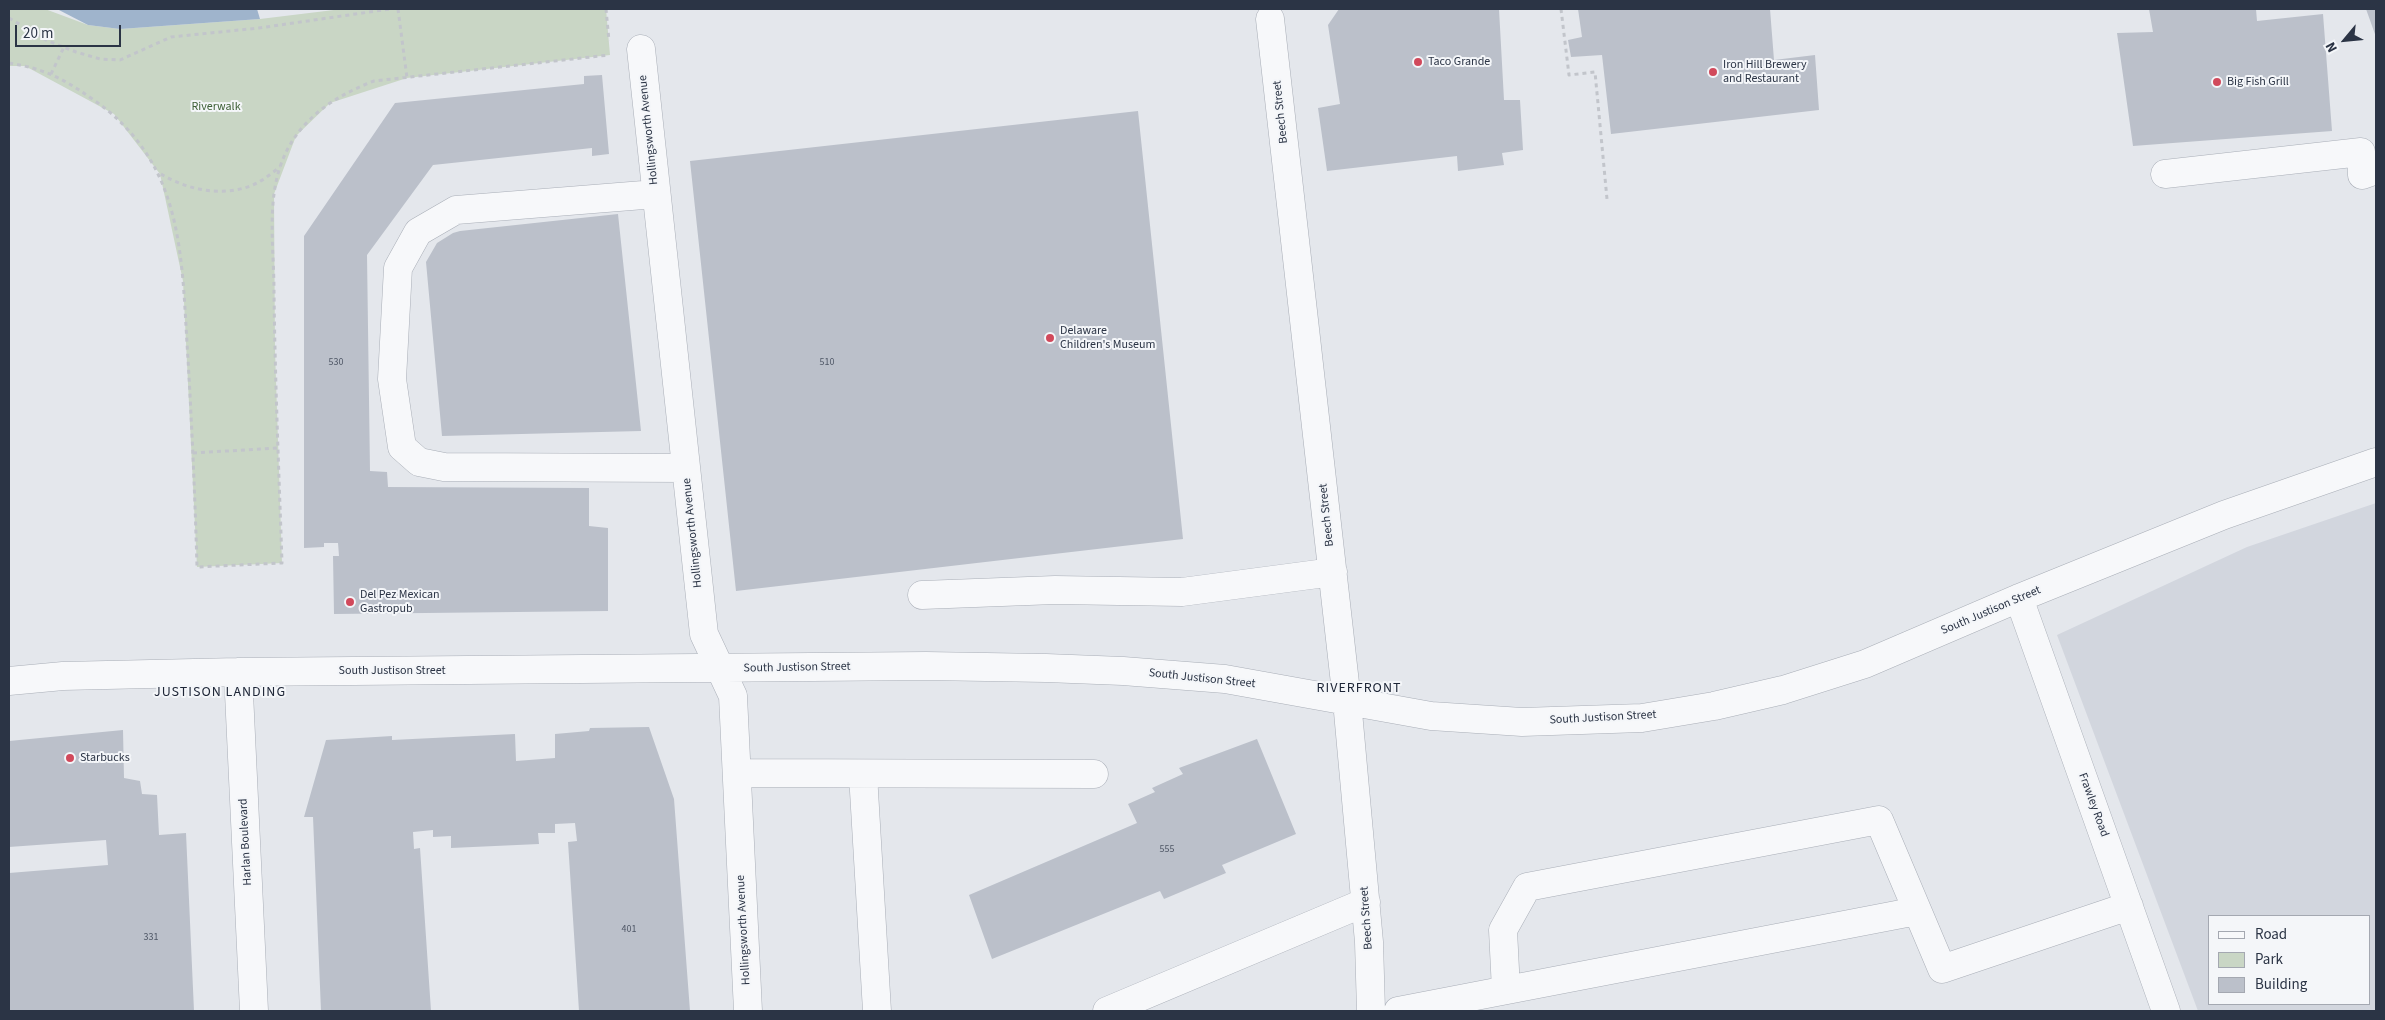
<!DOCTYPE html>
<html>
<head>
<meta charset="utf-8">
<style>
  body { margin:0 }
  #map { position:relative; width:2385px; height:1020px; overflow:hidden; background:#e4e7ec; font-family:"Source Sans 3",sans-serif }
  canvas { display:block }
  .frame { position:absolute; inset:0; border:10px solid #2b3445; pointer-events:none }
  .legend { position:absolute; left:2208px; top:915px; width:162px; height:90px; box-sizing:border-box; background:#f4f6f9; border:1px solid #a4a8b1; margin:0; padding:6px 9px; list-style:none; font-size:15px; color:#2b3445 }
  .legend li { display:flex; align-items:center; gap:10px; height:25px }
  .legend b { width:25px; border:1px solid #a4a8b1 }
  .north { position:absolute; left:2320px; top:15px; width:50px; height:50px; -webkit-text-stroke:4px #f4f6f9; paint-order:stroke; rotate:242deg; font-size:14px; font-weight:700; line-height:20px; text-align:center; color:#2b3445 }
  .north::after { content:''; display:block; margin:auto; width:18px; height:22px; background:#2b3445; clip-path:polygon(50% 0,100% 100%,50% 72%,0 100%) }
  .scale { position:absolute; left:15px; top:25px; width:106px; height:22px; box-sizing:border-box; border:2px solid #2b3445; border-top:0; padding-left:6px; font-size:15px; line-height:18px; white-space:nowrap; color:#2b3445; -webkit-text-stroke:4px #f4f6f9; paint-order:stroke }
</style>
</head>
<body>
<div id="map">
<canvas width="2385" height="1020"></canvas>
<div class="frame"></div>
<ul class="legend">
<li><b style="height:6px;background:#f7f8fa"></b>Road</li>
<li><b style="height:14px;background:#c9d6c5"></b>Park</li>
<li><b style="height:14px;background:#bbc0ca"></b>Building</li>
</ul>
<div class="north">N</div>
<div class="scale">20 m</div>
</div>
<script>
const g = document.querySelector('canvas').getContext('2d');
g.lineJoin = 'round';
function fillPath(path, color) {
  g.fillStyle = color;
  g.fill(path, 'evenodd');
}
function stroke(path, color, width, dash) {
  g.strokeStyle = color;
  g.lineWidth = width;
  g.lineCap = dash ? 'butt' : 'round';
  g.setLineDash(dash || []);
  g.stroke(path);
}
function label(font, color, halo, rows, align = 'center') {
  g.font = font + ' "Source Sans 3",sans-serif';
  g.lineWidth = 4;
  g.setLineDash([]);
  g.textBaseline = 'middle';
  g.strokeStyle = halo;
  g.fillStyle = color;
  for (const [text, x, y, turn = 0] of rows) {
    g.save();
    g.translate(x, y);
    g.rotate((+turn || 0) * Math.PI / 180);
    g.textAlign = isNaN(turn) ? turn : align;
    if (halo) g.strokeText(text, 0, 0);
    g.fillText(text, 0, 0);
    g.restore();
  }
}
fillPath(new Path2D(`
  M 2376,503 L 2376,1011 L 2198,1011 L 2057,635 L 2247,547 ZM 2209,916 L 2369,916 L 2369,1004 L 2209,1004 Z`), '#d2d6de');
fillPath(new Path2D(`
  M 9,9 L 45,9 L 88,25 L 120,29 L 260,19 L 342,9 L 606,9 L 610,55 L 407,78 L 330,103 L 296,136 L 274,194 L 275,350 L 282,563 L 197,567 L 183,281 L 160,174 L 114,114 L 25,66 L 9,66 Z`), '#c9d6c5');
fillPath(new Path2D(`
  M 57,9 L 257,9 L 260,19 L 120,29 L 88,25 Z`), '#9fb4cc');
fillPath(new Path2D(`
  M 1339,9 L 1499,9 L 1504,100 L 1520,100 L 1523,150 L 1502,153 L 1504,165 L 1458,171 L 1457,156 L 1327,171 L 1318,108 L 1340,104 L 1328,25 Z
  M 1578,9 L 1770,9 L 1774,60 L 1815,55 L 1819,110 L 1611,134 L 1602,55 L 1571,57 L 1568,40 L 1582,37 Z
  M 2149,9 L 2256,9 L 2257,21 L 2323,14 L 2332,131 L 2133,146 L 2117,33 L 2153,32 Z
  M 2366,9 L 2376,9 L 2376,37 Z
  M 602,75 L 609,154 L 592,156 L 592,148 L 433,165 L 367,255 L 370,471 L 387,472 L 388,487 L 589,488 L 589,526 L 608,528 L 608,611 L 334,614 L 333,556 L 339,556 L 338,543 L 324,543 L 324,547 L 304,548 L 304,236 L 395,103 L 584,84 L 584,76 Z
  M 1138,111 L 1183,539 L 736,591 L 690,161 Z
  M 618,214 L 641,431 L 442,436 L 426,262 L 437,243 L 453,233 L 460,231 Z
  M 649,727 L 674,799 L 690,1011 L 579,1011 L 568,842 L 577,841 L 575,823 L 555,824 L 555,833 L 538,833 L 539,844 L 451,848 L 451,836 L 433,837 L 433,830 L 413,832 L 414,849 L 420,848 L 431,1011 L 321,1011 L 313,817 L 304,817 L 326,740 L 392,736 L 392,740 L 515,734 L 516,761 L 555,758 L 555,734 L 589,731 L 590,728 Z
  M 123,730 L 124,778 L 140,781 L 142,794 L 157,795 L 159,835 L 186,833 L 194,1011 L 9,1011 L 9,873 L 108,865 L 106,840 L 9,847 L 9,741 Z
  M 1257,739 L 1296,834 L 1222,865 L 1226,873 L 1164,899 L 1160,891 L 992,959 L 969,895 L 1137,823 L 1128,804 L 1155,792 L 1152,788 L 1183,774 L 1179,768 Z`), '#bbc0ca');
const minor = new Path2D(`
  M 1270,19 L 1347,701 L 1369,942 L 1371,1011
  M 641,49 L 704,634 L 733,696 L 748,1011
  M 2165,174 L 2361,152 L 2362,175 L 2376,170
  M 656,194 L 456,210 L 418,232 L 398,268 L 392,379 L 402,447 L 419,462 L 444,467 L 686,468
  M 922,595 L 1055,590 L 1182,592 L 1333,572
  M 2019,598 L 2166,1011
  M 238,672 L 254,1011
  M 9,681 L 63,676 L 238,672 L 926,666 L 1046,668 L 1123,671 L 1225,679 L 1431,716 L 1522,722 L 1642,718 L 1714,706 L 1783,690 L 1865,664 L 2019,598 L 2224,515 L 2376,462
  M 737,773 L 1094,774
  M 863,774 L 877,1011
  M 1506,990 L 1503,930 L 1527,887 L 1879,820 L 1942,969 L 2129,906
  M 1107,1011 L 1366,902
  M 1398,1011 L 1917,911`);
stroke(minor, '#a9aeb7', 29);
stroke(new Path2D(`
  M 398,9 L 407,78
  M 606,9 L 609,41
  M 1561,9 L 1569,75 L 1595,72 L 1607,199
  M 9,18 L 46,40 L 76,52 L 100,59 L 120,60 L 171,37 L 259,28 L 390,9
  M 9,63 C 45,69 62,78 91,98 C 186,163 181,256 188,359 C 192,428 195,497 197,567 L 282,563 C 279,473 275,382 274,291 C 274,252 267,206 280,167 C 295,122 332,97 374,81 L 609,55
  M 51,74 L 64,47
  M 161,174 C 189,191 227,198 257,183 C 265,179 273,172 280,167
  M 193,453 L 278,448`), '#c2c5cb', 3, [4, 4]);
stroke(minor, '#f7f8fa', 28);
for (const [x, y, r, color] of [
  [1418,62,5,"#d1495b"],
  [1713,72,5,"#d1495b"],
  [2217,82,5,"#d1495b"],
  [1050,338,5,"#d1495b"],
  [350,602,5,"#d1495b"],
  [70,758,5,"#d1495b"]
]) {
  const dot = new Path2D();
  dot.arc(x, y, r, 0, 2 * Math.PI);
  g.fillStyle = color;
  g.fill(dot);
  stroke(dot, '#f4f6f9', 2);
}
label('10px', '#4f5766', null, [
  ["530",336,363],
  ["510",827,363],
  ["555",1167,850],
  ["401",629,930],
  ["331",151,938]
]);
label('12px', '#2b3445', '#f4f6f9', [
  ["Taco Grande",1428,62],
  ["Iron Hill Brewery",1723,65],
  ["and Restaurant",1723,79],
  ["Big Fish Grill",2227,82],
  ["Delaware",1060,331],
  ["Children's Museum",1060,345],
  ["Del Pez Mexican",360,595],
  ["Gastropub",360,609],
  ["Starbucks",80,758]
], 'left');
label('12px', '#3f6138', '#f4f6f9', [
  ["Riverwalk",216,107]
]);
label('12px', '#2b3445', '#f4f6f9', [
  ["Beech Street",1281,112,-96],
  ["Hollingsworth Avenue",649,130,-96],
  ["Beech Street",1327,515,-96],
  ["Hollingsworth Avenue",693,533,-96],
  ["South Justison Street",1991,611,-23],
  ["South Justison Street",797,668,-1],
  ["South Justison Street",392,671],
  ["South Justison Street",1202,679,6],
  ["South Justison Street",1603,718,-3],
  ["Frawley Road",2093,805,70],
  ["Harlan Boulevard",246,842,-93],
  ["Beech Street",1367,918,-94],
  ["Hollingsworth Avenue",744,930,-93]
]);
g.letterSpacing = '1px';
label('14px', '#1d2536', '#f4f6f9', [
  ["RIVERFRONT",1359,689],
  ["JUSTISON LANDING",220,693]
]);
g.letterSpacing = '0px';
</script>
</body>
</html>
